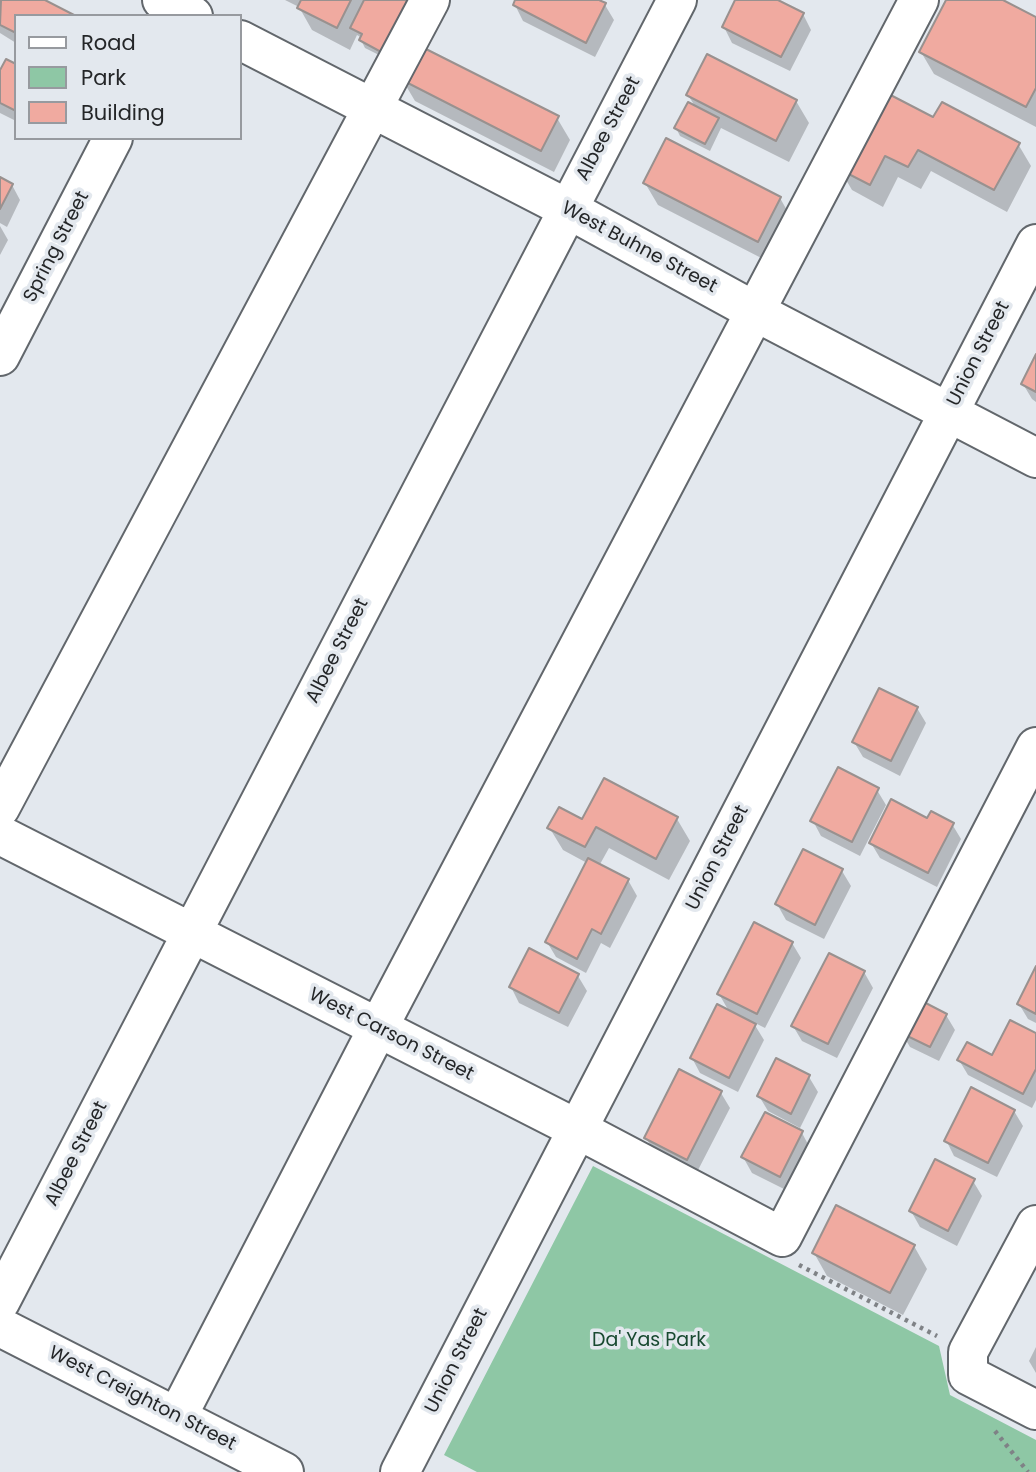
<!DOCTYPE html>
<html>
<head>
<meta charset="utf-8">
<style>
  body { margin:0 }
  #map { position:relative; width:1036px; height:1472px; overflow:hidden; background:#e3e8ee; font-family:Poppins,sans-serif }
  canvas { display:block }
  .legend { position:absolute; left:14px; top:14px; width:228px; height:126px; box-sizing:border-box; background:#e3e8ee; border:2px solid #979a9f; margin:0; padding:9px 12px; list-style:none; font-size:21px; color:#242628 }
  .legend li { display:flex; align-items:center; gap:14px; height:35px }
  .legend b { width:35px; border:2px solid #979a9f }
</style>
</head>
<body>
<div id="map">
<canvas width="1036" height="1472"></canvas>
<ul class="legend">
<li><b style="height:9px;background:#fff"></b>Road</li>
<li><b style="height:19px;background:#8ec7a5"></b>Park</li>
<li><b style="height:19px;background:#f0aaa0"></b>Building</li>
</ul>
</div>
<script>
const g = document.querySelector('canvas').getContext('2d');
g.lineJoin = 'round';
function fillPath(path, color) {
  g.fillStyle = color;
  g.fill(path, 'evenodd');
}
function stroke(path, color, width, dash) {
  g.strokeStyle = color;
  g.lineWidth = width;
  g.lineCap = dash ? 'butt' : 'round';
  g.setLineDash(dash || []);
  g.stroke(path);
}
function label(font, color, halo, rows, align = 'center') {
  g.font = font + ' Poppins,sans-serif';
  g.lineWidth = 7;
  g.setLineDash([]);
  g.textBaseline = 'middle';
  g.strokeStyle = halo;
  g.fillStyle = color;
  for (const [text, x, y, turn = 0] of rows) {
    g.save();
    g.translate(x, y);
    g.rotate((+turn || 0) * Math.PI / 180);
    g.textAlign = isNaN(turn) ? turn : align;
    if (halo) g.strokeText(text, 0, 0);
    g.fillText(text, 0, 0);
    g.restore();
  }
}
fillPath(new Path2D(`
  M 593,1166 L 939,1346 L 950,1395 L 1036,1440 L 1036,1472 L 477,1472 L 444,1455 Z`), '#8ec7a5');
fillPath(new Path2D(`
  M 3,0 L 41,0 L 16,16 L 16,43 L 0,33 L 0,5 Z
  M 285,0 L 401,0 L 387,59 L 365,48 L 361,40 L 362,38 L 357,35 L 350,50 L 312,30 L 299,7 Z
  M 517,0 L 596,0 L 605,5 L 614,20 L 595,57 L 523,21 L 515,5 Z
  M 737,0 L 774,0 L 803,14 L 811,30 L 790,71 L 732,43 L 724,27 Z
  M 948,0 L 999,0 L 1036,19 L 1036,127 L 934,74 L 921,52 Z
  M 16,66 L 16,121 L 0,113 L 0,74 Z
  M 402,79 L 557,118 L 570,140 L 554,172 L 415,101 Z
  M 688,95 L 796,101 L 809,123 L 789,162 L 721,128 L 710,151 L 680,136 L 676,128 L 696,108 Z
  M 934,120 L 1018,144 L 1031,166 L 1007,212 L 931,171 L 921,189 L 898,177 L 883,207 L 852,190 L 839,168 Z
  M 0,179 L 12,185 L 20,200 L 7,227 L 0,223 Z
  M 645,183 L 780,198 L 793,221 L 771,263 L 658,205 Z
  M 0,226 L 8,240 L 0,255 Z
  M 1036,358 L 1036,402 L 1032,399 L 1023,384 Z
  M 917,708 L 926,723 L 900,776 L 863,757 L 854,742 Z
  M 877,790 L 886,805 L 860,856 L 821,836 L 813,821 Z
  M 677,819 L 690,841 L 669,880 L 609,848 L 599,866 L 628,880 L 637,896 L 610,948 L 601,943 L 586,973 L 556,957 L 547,942 L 587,863 L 563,850 L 549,827 L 583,822 Z
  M 928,820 L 952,824 L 961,839 L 937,887 L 880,858 L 871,843 Z
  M 842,871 L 851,886 L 824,939 L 786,920 L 777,904 Z
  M 792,943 L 801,958 L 765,1028 L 753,1022 L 764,1040 L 738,1092 L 700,1073 L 692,1058 L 730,1013 L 719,994 Z
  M 1036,970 L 1036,1023 L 1028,1019 L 1019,1004 Z
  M 864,972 L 873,988 L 837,1058 L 802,1041 L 793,1026 Z
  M 578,976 L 587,991 L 568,1027 L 519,1003 L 511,987 Z
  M 946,1015 L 955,1030 L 939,1061 L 910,1047 L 901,1032 Z
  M 1036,1035 L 1036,1100 L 1032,1108 L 968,1075 L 959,1060 L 993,1057 Z
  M 809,1077 L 818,1092 L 800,1128 L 768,1111 L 759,1096 Z
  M 721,1093 L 730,1108 L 696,1174 L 655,1153 L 646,1138 Z
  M 1014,1111 L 1023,1126 L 997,1177 L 954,1156 L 946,1140 Z
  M 802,1133 L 810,1148 L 788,1191 L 752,1173 L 743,1157 Z
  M 973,1181 L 982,1196 L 957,1246 L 920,1227 L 911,1211 Z
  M 914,1246 L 927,1269 L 903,1315 L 827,1276 L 814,1253 Z
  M 1036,1347 L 1036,1373 L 1029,1361 Z`), '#0003');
const building = new Path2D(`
  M 1,0 L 45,0 L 76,16 L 16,16 L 16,33 L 0,25 Z
  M 301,0 L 351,0 L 337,28 L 297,8 Z
  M 364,0 L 405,0 L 409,2 L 383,53 L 359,40 L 362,34 L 350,28 Z
  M 515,0 L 599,0 L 606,3 L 586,43 L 513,5 Z
  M 735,0 L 778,0 L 804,13 L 781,57 L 722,27 Z
  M 946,0 L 1003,0 L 1036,17 L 1036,88 L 1026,107 L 919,52 Z
  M 418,45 L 559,116 L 541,151 L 400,79 Z
  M 707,54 L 797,100 L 776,141 L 686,95 Z
  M 6,59 L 16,64 L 16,111 L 0,103 L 0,70 Z
  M 879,89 L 933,117 L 942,102 L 1020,143 L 994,190 L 918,150 L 908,167 L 885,156 L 870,185 L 837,168 Z
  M 688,102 L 719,118 L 705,144 L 674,128 Z
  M 666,138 L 781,197 L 758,242 L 643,183 Z
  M 0,177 L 13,184 L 0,209 Z
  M 1036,354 L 1036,392 L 1021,384 Z
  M 879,688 L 918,707 L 891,761 L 852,742 Z
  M 838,767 L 879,788 L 852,842 L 810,821 Z
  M 604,778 L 678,817 L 656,859 L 596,827 L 585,847 L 547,828 L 559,807 L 582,819 Z
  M 891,799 L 927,818 L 931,811 L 954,823 L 928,873 L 869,843 Z
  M 803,849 L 843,869 L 815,925 L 775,904 Z
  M 588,858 L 629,879 L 601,934 L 592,929 L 577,959 L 545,942 Z
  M 754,922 L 793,942 L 757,1014 L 717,994 Z
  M 529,948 L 579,974 L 559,1013 L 509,987 Z
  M 829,953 L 865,971 L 828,1044 L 791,1026 Z
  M 1036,966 L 1036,1014 L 1017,1004 Z
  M 916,998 L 947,1014 L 930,1047 L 899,1032 Z
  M 717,1004 L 756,1024 L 729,1078 L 690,1058 Z
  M 1010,1020 L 1036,1033 L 1036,1069 L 1023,1094 L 957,1060 L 967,1042 L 992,1055 Z
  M 776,1058 L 810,1075 L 791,1114 L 757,1096 Z
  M 679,1069 L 722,1091 L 687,1160 L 644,1138 Z
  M 971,1087 L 1015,1110 L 988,1163 L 944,1141 Z
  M 765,1112 L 803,1131 L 780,1177 L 741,1157 Z
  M 935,1159 L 975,1179 L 948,1231 L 909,1211 Z
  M 836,1205 L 915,1245 L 890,1293 L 812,1253 Z`);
fillPath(building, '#f0aaa0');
stroke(building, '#99918f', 2);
const minor = new Path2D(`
  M 162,0 L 193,16
  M 240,40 L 568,209 L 756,312 L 1036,458
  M 0,356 L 113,138
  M 0,808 L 430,0
  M 0,835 L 577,1129 L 782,1237 L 1036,747
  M 1036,1225 L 968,1352 L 968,1375 L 1036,1410
  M 0,1302 L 677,0
  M 0,1327 L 284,1472
  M 177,1417 L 378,1028 L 919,0
  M 400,1472 L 1036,244`);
stroke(minor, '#62676c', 42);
stroke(new Path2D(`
  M 799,1265 L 937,1336
  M 995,1431 L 1028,1472`), '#7f8286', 4.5, [3.5, 5]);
stroke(minor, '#fff', 38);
label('19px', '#242628', '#e3e8ee', [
  ["Albee Street",609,129,-62],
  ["Spring Street",57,247,-63],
  ["West Buhne Street",639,248,28],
  ["Union Street",979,354,-63],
  ["Albee Street",338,651,-63],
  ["Union Street",718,858,-63],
  ["West Carson Street",391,1035,27],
  ["Albee Street",77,1154,-63],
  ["Union Street",457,1361,-63],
  ["West Creighton Street",142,1399,27]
]);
label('19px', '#184930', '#e3e8ee', [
  ["Da' Yas Park",649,1341]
]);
</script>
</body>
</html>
